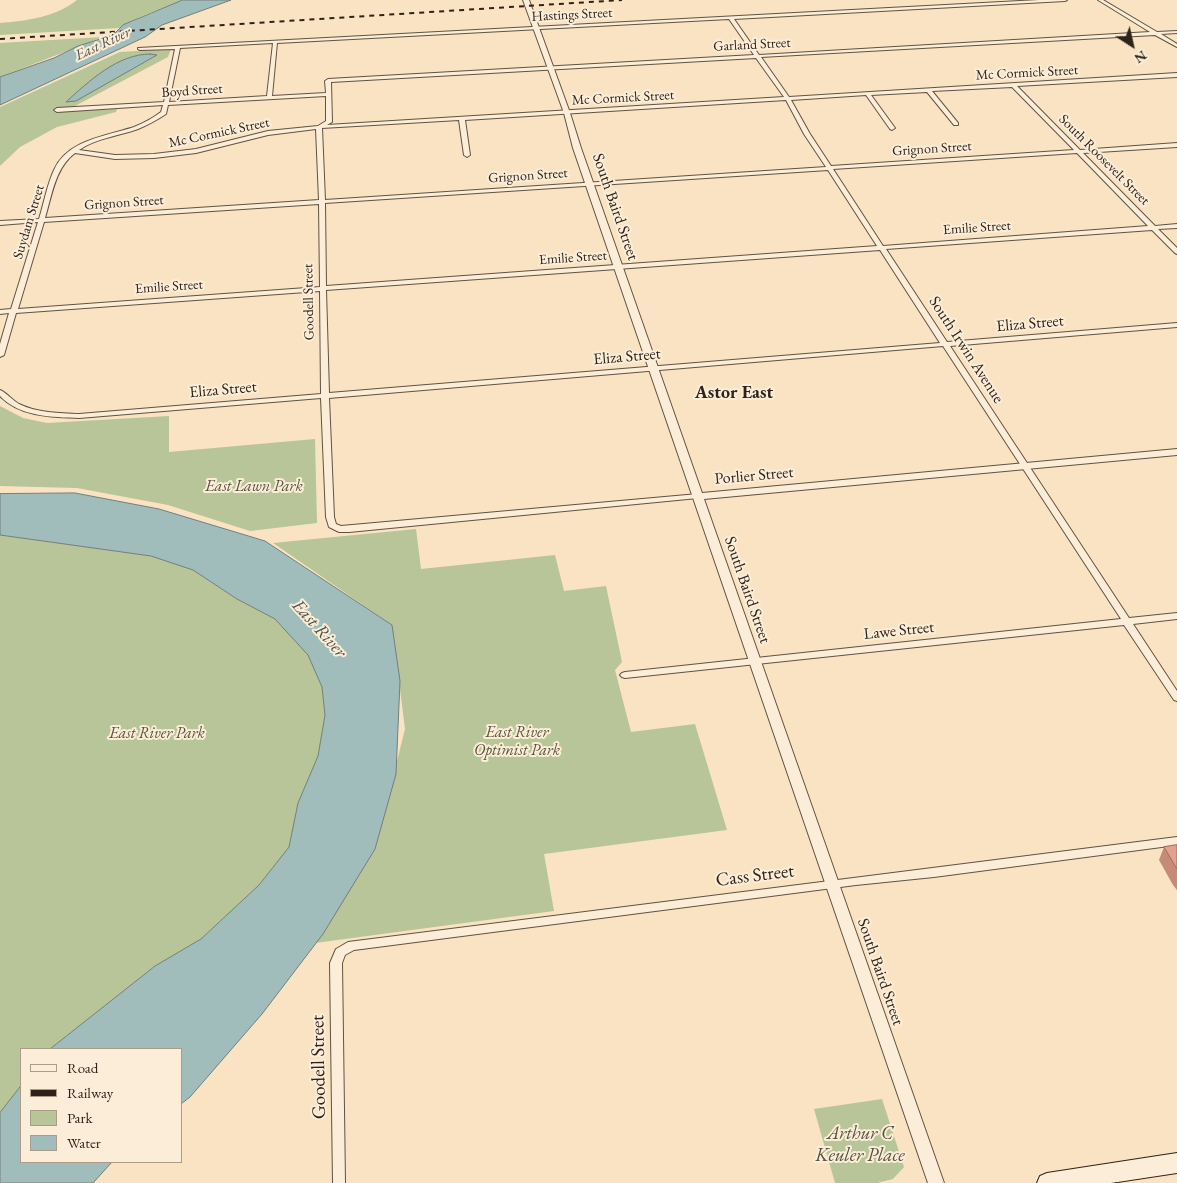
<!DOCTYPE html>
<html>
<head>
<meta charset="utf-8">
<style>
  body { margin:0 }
  #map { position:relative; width:1177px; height:1183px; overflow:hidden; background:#f9e3c2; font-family:"EB Garamond",serif }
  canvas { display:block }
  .legend { position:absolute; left:20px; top:1048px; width:162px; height:115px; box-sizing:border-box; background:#fbedd7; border:1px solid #a99c8b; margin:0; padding:6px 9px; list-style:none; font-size:15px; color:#2e2219 }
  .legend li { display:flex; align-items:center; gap:10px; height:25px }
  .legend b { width:25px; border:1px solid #a99c8b }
  .north { position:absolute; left:1107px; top:20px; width:50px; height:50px; -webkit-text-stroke:4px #fbedd7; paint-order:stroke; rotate:145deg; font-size:14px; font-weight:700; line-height:20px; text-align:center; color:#2e2219 }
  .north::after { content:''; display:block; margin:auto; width:18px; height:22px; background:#2e2219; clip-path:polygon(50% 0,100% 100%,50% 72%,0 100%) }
</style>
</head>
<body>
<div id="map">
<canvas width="1177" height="1183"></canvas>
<ul class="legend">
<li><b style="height:6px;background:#fbedd7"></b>Road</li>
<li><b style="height:6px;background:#2e2219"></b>Railway</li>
<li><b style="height:14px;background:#b7c599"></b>Park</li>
<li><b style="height:14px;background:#a0bdbb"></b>Water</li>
</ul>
<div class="north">N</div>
</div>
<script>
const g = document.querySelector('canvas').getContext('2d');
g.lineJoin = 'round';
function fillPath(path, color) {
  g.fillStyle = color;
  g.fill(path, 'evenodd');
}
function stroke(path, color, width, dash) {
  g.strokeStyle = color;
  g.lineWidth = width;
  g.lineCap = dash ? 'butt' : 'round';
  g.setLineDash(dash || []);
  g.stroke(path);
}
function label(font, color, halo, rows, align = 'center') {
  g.font = font + ' "EB Garamond",serif';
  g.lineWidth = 4;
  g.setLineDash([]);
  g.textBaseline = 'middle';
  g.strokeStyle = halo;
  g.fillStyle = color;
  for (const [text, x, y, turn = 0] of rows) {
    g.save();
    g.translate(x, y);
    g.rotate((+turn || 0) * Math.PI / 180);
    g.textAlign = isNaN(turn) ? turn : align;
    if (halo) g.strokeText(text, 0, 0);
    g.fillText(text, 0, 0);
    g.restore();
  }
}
fillPath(new Path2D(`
  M 77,0 L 183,0 L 142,16 L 119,28 L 0,35 L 0,23 C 26,21 56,17 77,0 Z
  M 103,37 L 0,77 L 0,43 Z
  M 171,49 L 168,57 L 73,107 L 71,111 L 117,109 L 116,112 L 57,127 L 20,147 L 0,166 L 0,107 L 120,52 Z
  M 0,406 L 23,418 L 47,423 L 169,416 L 169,452 L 315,439 L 317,523 L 250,531 L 168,505 L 77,488 L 0,486 Z
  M 416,529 L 421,569 L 555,555 L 564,591 L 606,586 L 622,662 L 615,670 L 631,732 L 695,724 L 727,830 L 544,854 L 554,911 L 315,943 L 375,849 L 405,729 L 392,625 L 273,543 Z
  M 0,535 L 151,556 L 193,570 L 237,599 L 275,619 L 309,655 L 322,687 L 325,715 L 318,756 L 298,803 L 289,847 L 259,885 L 201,939 L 155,966 L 50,1049 L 21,1049 L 21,1086 L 0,1113 Z
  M 882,1099 L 904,1167 L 893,1179 L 877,1183 L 835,1183 L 814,1109 Z`), '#b7c599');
const water = new Path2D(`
  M 183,0 L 231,0 L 162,25 L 145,37 L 0,105 L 0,77 L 54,58 L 78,46 L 113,35 L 123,25 Z
  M 150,54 L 157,55 L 76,101 L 66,102 C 89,81 118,54 150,54 Z
  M 75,493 L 159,509 L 265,541 L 392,625 L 400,681 L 396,774 L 375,849 L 323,934 L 262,1014 L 190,1097 L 181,1104 L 181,1049 L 50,1049 L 155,966 L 201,939 L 259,885 L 289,847 L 298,803 L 318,756 L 325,715 L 322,687 L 308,655 L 275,619 L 237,599 L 193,570 L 151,556 L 0,535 L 0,494 Z
  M 21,1086 L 21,1162 L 112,1162 L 93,1183 L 0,1183 L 0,1113 Z`);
fillPath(water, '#a0bdbb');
stroke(water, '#727f7a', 1);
const minor = new Path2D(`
  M 1039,0 L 1067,0 L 1065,1 L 734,19 L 759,55 L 1150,32 L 1098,0 L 1103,0 L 1157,32 L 1177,31 L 1177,33 L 1161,34 L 1177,44 L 1177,47 L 1155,35 L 761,57 L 789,97 L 1177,73 L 1177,77 L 1017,86 L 1080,150 L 1177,143 L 1177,147 L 1083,153 L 1155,226 L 1177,224 L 1177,228 L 1158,229 L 1177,248 L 1177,254 L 1175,253 L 1152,230 L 886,249 L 947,342 L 1177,323 L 1177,327 L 950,346 L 1129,618 L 1177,613 L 1177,619 L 1133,624 L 1177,691 L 1177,701 L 1174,700 L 1124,625 L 625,678 L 622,677 L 620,675 L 622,673 L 625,672 L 1121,619 L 943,346 L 329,398 L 334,517 L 336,524 L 341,526 L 698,494 L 702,496 L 698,498 L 349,532 L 339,532 L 329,527 L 326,517 L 321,398 L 79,418 C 52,417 20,417 0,396 L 0,390 C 7,393 12,400 19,404 C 37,413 59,413 79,414 L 321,394 L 320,291 L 16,313 L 4,355 L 0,357 L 0,344 L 9,313 L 0,314 L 0,310 L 11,309 L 38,222 L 0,225 L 0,221 L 39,219 C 44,203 47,185 54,170 C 67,140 106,136 134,127 C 144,123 153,118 161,112 L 163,105 L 57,112 L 54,110 L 57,108 L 164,102 L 175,49 L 140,50 L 138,49 L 138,48 ZM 729,19 L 754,55 L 328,79 L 325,81 L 326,93 L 272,96 L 277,43 ZM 273,43 L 267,96 L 169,102 L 180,48 ZM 756,58 L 784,97 L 327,125 L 332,122 L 331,82 ZM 1012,87 L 1074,150 L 831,166 L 810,134 L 791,100 L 866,95 L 890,129 L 892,130 L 895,128 L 871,95 L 927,92 L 954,125 L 958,125 L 958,123 L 932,91 ZM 326,96 L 326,121 L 318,126 L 268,131 L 196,149 L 154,154 L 115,155 L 79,150 C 96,138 119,136 138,129 C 148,125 157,120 166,114 L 168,105 ZM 786,100 L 804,134 L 826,167 L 325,200 L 322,128 L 459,120 L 464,155 L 467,157 L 470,155 L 465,120 ZM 316,129 L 319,200 L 45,218 C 52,195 55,168 75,153 L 115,159 L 154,158 L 196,153 L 268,135 ZM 1077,153 L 1148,226 L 883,246 L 833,169 ZM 828,170 L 877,246 L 326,286 L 325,203 ZM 319,204 L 320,287 L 18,309 L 44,222 ZM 880,250 L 940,343 L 329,393 L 326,290 Z
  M 1177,837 L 1177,845 L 934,877 L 856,885 L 354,950 L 345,955 L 342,963 L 345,1183 L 333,1183 L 330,963 L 336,949 L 348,942 Z`);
const tertiary = new Path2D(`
  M 523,0 L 529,0 L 570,113 L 581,148 L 702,493 L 1177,449 L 1177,455 L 704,499 L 944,1183 L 928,1183 L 573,148 L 564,113 Z`);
const secondary = new Path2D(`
  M 1177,1153 L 1177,1173 L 1111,1183 L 1037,1183 L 1040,1176 L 1047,1173 Z`);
stroke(minor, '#615243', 2);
stroke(tertiary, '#615243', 2);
stroke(secondary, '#2e2219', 2);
fillPath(minor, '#fbedd7');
fillPath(tertiary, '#fbedd7');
fillPath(secondary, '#fbedd7');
stroke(new Path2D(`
  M 0,39 L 622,0`), '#2e2219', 2, [5, 5]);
fillPath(new Path2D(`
  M 1177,845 L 1177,890 L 1173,885 L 1159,860 L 1164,847 Z`), '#c58a78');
const building = new Path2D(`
  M 1177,845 L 1177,869 L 1164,847 Z`);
fillPath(building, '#e5a08b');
stroke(building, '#a07061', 1);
label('14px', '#2e2219', '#fbedd7', [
  ["Hastings Street",572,15,-3],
  ["Garland Street",752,45,-3],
  ["Mc Cormick Street",1027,73,-3],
  ["Boyd Street",192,91,-4],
  ["Mc Cormick Street",623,98,-3],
  ["Mc Cormick Street",219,133,-12],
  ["Grignon Street",932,149,-4],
  ["South Roosevelt Street",1104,160,45],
  ["Grignon Street",528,176,-4],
  ["Grignon Street",124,203,-4],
  ["Suydam Street",29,222,-73],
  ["Emilie Street",977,228,-4],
  ["Emilie Street",573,258,-4],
  ["Emilie Street",169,287,-4],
  ["Goodell Street",309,302,-91]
]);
label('italic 15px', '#50504a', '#fbedd7', [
  ["East River",103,44,-25]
]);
label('16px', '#2e2219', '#fbedd7', [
  ["South Baird Street",615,207,71],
  ["Eliza Street",1030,324,-5],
  ["South Irwin Avenue",966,350,57],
  ["Eliza Street",627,357,-5],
  ["Eliza Street",223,390,-5],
  ["Porlier Street",754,476,-5],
  ["South Baird Street",747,590,71],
  ["Lawe Street",899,631,-6],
  ["South Baird Street",880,972,71]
]);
label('italic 16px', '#57533f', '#fbedd7', [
  ["East Lawn Park",254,487],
  ["East River",517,733],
  ["Optimist Park",517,751],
  ["East River Park",157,734]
]);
label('bold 18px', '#2e2219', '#fbedd7', [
  ["Astor East",734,393]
]);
label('italic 18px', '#50504a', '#fbedd7', [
  ["East River",319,629,48]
]);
label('19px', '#2e2219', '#fbedd7', [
  ["Cass Street",755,876,-7],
  ["Goodell Street",319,1067,-91]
]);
label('italic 19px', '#57533f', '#fbedd7', [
  ["Arthur C",860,1134],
  ["Keuler Place",860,1156]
]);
</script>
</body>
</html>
